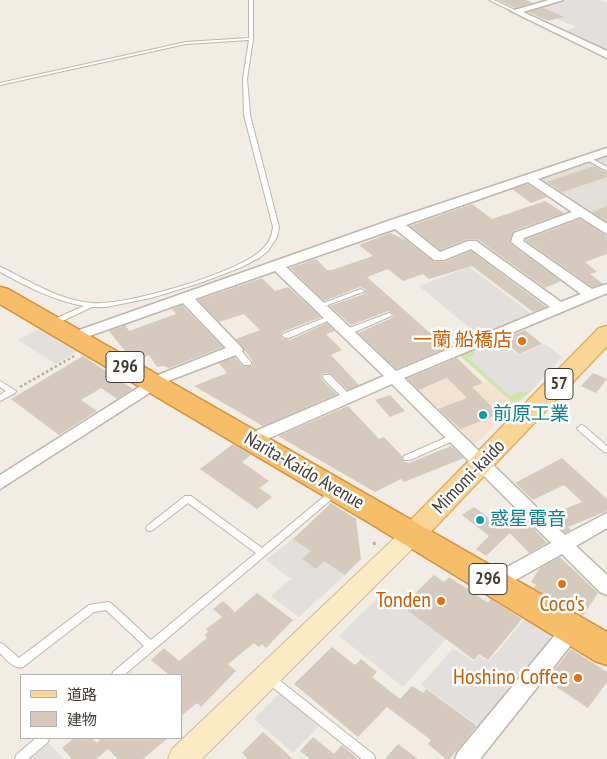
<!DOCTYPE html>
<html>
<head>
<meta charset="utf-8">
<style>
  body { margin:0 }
  #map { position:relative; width:607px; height:759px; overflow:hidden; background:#f1ece4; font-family:"PT Sans Narrow","Noto Sans JP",sans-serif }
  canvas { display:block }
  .legend { position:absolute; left:20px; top:674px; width:162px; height:65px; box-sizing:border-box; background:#fff; border:1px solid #b4b1ae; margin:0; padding:6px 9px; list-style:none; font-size:15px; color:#433c34 }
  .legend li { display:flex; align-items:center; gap:10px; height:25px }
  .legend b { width:25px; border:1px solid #b4b1ae }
</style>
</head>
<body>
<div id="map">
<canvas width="607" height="759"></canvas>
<ul class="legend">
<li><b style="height:6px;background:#f9d695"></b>道路</li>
<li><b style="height:14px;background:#d5cabd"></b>建物</li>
</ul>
</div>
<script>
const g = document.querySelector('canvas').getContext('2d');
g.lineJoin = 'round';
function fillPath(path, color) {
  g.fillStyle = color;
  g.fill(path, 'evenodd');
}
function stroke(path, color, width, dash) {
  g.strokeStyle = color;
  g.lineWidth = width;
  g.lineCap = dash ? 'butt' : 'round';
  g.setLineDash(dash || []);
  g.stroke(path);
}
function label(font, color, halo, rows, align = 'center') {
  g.font = font + ' "PT Sans Narrow","Noto Sans JP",sans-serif';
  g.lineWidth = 5;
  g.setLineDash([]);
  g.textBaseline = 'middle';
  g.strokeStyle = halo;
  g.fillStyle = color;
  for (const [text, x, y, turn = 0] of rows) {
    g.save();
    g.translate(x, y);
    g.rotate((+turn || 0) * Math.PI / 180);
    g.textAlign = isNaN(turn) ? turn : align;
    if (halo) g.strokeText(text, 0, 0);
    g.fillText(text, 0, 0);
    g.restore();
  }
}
fillPath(new Path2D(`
  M 607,155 L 607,224 L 542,182 L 543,178 Z`), '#e5ded2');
fillPath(new Path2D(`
  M 460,373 L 474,387 L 488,381 L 515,405 L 473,447 L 417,392 Z`), '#f3e2d0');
fillPath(new Path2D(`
  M 474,350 L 474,355 L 468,358 L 519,392 L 531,391 L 515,405 L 460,356 Z`), '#cfe4ae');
fillPath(new Path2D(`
  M 567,0 L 599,0 L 607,3 L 607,52 L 563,32 L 577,27 L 557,19 L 563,16 L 552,18 L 533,9 Z
  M 607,182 L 607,199 L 582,208 L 564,196 Z
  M 469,267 L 534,316 L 482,338 L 419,286 Z
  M 40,328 L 79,350 L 56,364 L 18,340 Z
  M 499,340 L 518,355 L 545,344 L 562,357 L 531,391 L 519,392 L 510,396 L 468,358 L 474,355 L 474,350 Z
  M 293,539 L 311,551 L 302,559 L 316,569 L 324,561 L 345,575 L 299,617 L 271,596 L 291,579 L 266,560 Z
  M 384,592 L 447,638 L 403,687 L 339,636 Z
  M 526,617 L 551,632 L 552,639 L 481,727 L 421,685 L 453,648 L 474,662 L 479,656 L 489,662 Z
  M 281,692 L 321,724 L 293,753 L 254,719 Z
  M 49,743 L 64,759 L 30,759 L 32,757 Z`), '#e2dfdc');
fillPath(new Path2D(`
  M 498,0 L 526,0 L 533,3 L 515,8 Z
  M 544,8 L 564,17 L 548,21 L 528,12 Z
  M 594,166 L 607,173 L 607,177 L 562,192 L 547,182 Z
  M 528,184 L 547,197 L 531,203 L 512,189 Z
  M 545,201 L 564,213 L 513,231 L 509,243 L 561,281 L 545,288 L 477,239 L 467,239 L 440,250 L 410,226 L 472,204 L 492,219 Z
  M 607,206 L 607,222 L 592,212 Z
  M 580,219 L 607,236 L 607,254 L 585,262 L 597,272 L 590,274 L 603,284 L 592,287 L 525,240 Z
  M 390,233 L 406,240 L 434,262 L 445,262 L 471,251 L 546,307 L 533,312 L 472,266 L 429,279 L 423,274 L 403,281 L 388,269 L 367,277 L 447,348 L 396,369 L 358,333 L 392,318 L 394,315 L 392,313 L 388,311 L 351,325 L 330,306 L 364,294 L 365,289 L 360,287 L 324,301 L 290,268 L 316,259 L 327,270 L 332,270 L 373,256 L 359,245 Z
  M 262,278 L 275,291 L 288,287 L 321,317 L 282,332 L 281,338 L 290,340 L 327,323 L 335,331 L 326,334 L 342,350 L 331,355 L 359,385 L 347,390 L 331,374 L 324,373 L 321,376 L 322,380 L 337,394 L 263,426 L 194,386 L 227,373 L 219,363 L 235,357 L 243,366 L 252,366 L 252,360 L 236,339 L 260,330 L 244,314 L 219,322 L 198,300 Z
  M 182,305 L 223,347 L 169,368 L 162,366 L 157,367 L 149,355 L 138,359 L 136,353 L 129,356 L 109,331 L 125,325 L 129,331 L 176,314 L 172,309 Z
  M 525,330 L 542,344 L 519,354 L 502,339 Z
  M 83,356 L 133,389 L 117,399 L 101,388 L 81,400 L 97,411 L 59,435 L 11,399 Z
  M 457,358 L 483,383 L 472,387 L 499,414 L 461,429 L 438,409 L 467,398 L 447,378 L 419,390 L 407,379 Z
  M 593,373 L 607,379 L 596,393 L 581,386 Z
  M 390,395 L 405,411 L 390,417 L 375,400 Z
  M 348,406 L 379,439 L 384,437 L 402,456 L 404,462 L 409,463 L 451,446 L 464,458 L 404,482 L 401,479 L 375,492 L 278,436 Z
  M 233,444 L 251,455 L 242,462 L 269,481 L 259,488 L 272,497 L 257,509 L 200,469 Z
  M 562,458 L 607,499 L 607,511 L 568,527 L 571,530 L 565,533 L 551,519 L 562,514 L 560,511 L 582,502 L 564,485 L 533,500 L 515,483 Z
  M 331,503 L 356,519 L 361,559 L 345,575 L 324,561 L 316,569 L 302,559 L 311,551 L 293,539 Z
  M 474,507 L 501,527 L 522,516 L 547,543 L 529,553 L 510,533 L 486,556 L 476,549 L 489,536 L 462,515 Z
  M 560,557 L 598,593 L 583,616 L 533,588 L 536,585 L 531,582 L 540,568 Z
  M 434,575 L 444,582 L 449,577 L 488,603 L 491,599 L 522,619 L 488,660 L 479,654 L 474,660 L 402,606 Z
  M 257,593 L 293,620 L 266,648 L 262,644 L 259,647 L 254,643 L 228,664 L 236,671 L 201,707 L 197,703 L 181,716 L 181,675 L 169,675 L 151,660 L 164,648 L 179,661 L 207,638 L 204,635 L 208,632 L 206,629 L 222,617 L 213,609 L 223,601 L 235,612 Z
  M 332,647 L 355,665 L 361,659 L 377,672 L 372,677 L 400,699 L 412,686 L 423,693 L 426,689 L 477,726 L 450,759 L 446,759 L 428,744 L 431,740 L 387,707 L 358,737 L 294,684 Z
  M 571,649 L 607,672 L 607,682 L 588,708 L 546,680 Z
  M 263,732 L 293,759 L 248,759 L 242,753 Z
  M 313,737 L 334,754 L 342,745 L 358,759 L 310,759 L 300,751 Z
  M 74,738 L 91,738 L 97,743 L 100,740 L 97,738 L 168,738 L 143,759 L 118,759 L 108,749 L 96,759 L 72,759 L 62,748 Z
  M 398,744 L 418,759 L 385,759 Z`), '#d5cabd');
const lane = new Path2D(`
  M 249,0 L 253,0 L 253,39 L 247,79 L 250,115 L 279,227 L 277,237 L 268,251 L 259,258 L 242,267 L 200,283 L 151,298 L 106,307 L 92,307 L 54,325 L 50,325 L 48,323 L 50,321 L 84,306 C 54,301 26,286 0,272 L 0,267 C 8,270 16,275 24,279 C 45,290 68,301 92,303 C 126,306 232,274 258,253 C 267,246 272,238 273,227 L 244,115 L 243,79 L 249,40 L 186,44 L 0,85 L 0,83 L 186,42 L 249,38 Z
  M 489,0 L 494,0 L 517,11 L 514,12 Z
  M 587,156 L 607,167 L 607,171 L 585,159 L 585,157 Z
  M 361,289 L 364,291 L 363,292 L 322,307 L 318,307 L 317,306 L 318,305 Z
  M 389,313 L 391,314 L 392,315 L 391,316 L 350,334 L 347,334 L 343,332 L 344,330 Z
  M 332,315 L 334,316 L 335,317 L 334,318 L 289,338 L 286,338 L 282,336 L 283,334 Z
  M 233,348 L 239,348 L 250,361 L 251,363 L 250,365 L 244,365 L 233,352 L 232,350 Z
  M 324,375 L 330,375 L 350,395 L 351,397 L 350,399 L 344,399 L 324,379 L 323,377 Z
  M 0,381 L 16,391 L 15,393 L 0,401 L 0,395 L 6,391 L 0,387 Z
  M 581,425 L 584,426 L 607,446 L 607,453 L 604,452 L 578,430 L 577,428 Z
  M 454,434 L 457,435 L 458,437 L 457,439 L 410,460 L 404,460 L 403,458 L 404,456 Z
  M 336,488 L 339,489 L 340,491 L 339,493 L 124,675 L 112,675 L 113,672 L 144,646 L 106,610 L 94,612 L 23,667 C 14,670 6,659 0,653 L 0,643 L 3,644 L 19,658 L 89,605 L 108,602 L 111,603 L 151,640 L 256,553 L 188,503 L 153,530 L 150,531 L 147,530 L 146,528 L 147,526 L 185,496 L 191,496 L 262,548 L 333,489 Z
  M 270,674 L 274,676 L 374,755 L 375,759 L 362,759 L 266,682 L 265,679 L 266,676 Z
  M 36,738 L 49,738 L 48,742 L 28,759 L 15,759 L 16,755 Z`);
const street = new Path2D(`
  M 549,0 L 563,0 L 523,12 L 607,51 L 607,58 L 511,11 Z
  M 607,148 L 607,155 L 538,179 L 607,224 L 607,234 L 580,217 L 524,238 L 523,241 L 592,289 L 607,284 L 607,293 L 404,378 L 565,535 L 607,513 L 607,528 L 576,546 L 607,575 L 607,595 L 600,592 L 562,554 L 501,588 L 494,591 L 487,588 L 485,583 L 487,578 L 551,543 L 392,384 L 256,444 L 244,444 L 242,440 L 244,436 L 384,376 L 275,271 L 195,299 L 241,347 L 243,350 L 241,353 L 168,381 L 0,489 L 0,475 L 158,375 L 226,348 L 183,303 L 78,340 L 68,340 L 66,337 L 68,334 L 391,220 ZM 528,182 L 572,212 L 514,233 L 511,242 L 581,294 L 561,302 L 476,241 L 468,241 L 440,252 L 406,225 ZM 395,229 L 434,260 L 444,260 L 471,249 L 550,307 L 396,371 L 286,267 Z
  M 572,621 L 579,623 L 582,629 L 579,635 L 480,759 L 455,759 L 458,752 L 565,623 Z`);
const secondary = new Path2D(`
  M 413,525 L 421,528 L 425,534 L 421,540 L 202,759 L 168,759 L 172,749 L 405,528 Z`);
const primary = new Path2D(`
  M 607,326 L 607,346 L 422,541 L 413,544 L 404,541 L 400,534 L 404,527 L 599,328 Z`);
const highway = new Path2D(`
  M 0,287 L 8,289 L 607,632 L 607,665 L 595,661 L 373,525 L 0,304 Z`);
stroke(lane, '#bfb6aa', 2);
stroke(street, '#bfb6aa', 3);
stroke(secondary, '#cfbc96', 2);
stroke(primary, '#ddb166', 3);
stroke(highway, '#d5923a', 3);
stroke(new Path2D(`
  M 20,387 L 76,355`), '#bdae99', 2.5, [2.5, 2.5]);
stroke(new Path2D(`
  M 374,542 L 375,548`), '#bdae99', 3, [3, 3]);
fillPath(lane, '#fff');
fillPath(street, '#fff');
fillPath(secondary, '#fceac4');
fillPath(primary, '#f9d695');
fillPath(highway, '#f7be6a');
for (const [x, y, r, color] of [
  [522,341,5,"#e8710a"],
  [483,415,5,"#0f9aa8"],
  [480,520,5,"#0f9aa8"],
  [562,584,5,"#e8710a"],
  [441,601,5,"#e8710a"],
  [578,678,5,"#e8710a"]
]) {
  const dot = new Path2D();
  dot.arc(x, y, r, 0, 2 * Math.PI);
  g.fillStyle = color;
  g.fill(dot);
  stroke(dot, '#fff', 2);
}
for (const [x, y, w] of [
  [125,367,38],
  [559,384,28],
  [488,579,38]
]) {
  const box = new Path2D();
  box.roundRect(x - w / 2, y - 15.5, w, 31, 4);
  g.fillStyle = '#fff';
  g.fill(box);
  stroke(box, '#433c34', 1);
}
label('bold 18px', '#433c34', null, [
  ["296",125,367],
  ["57",559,384],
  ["296",488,579]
]);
label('19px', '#c56008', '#fff', [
  ["一蘭 船橋店",512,341]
], 'right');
label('19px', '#0d838f', '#fff', [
  ["前原工業",493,415],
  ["惑星電音",490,520]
], 'left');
label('19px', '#433c34', '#fff', [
  ["Narita-Kaido Avenue",304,471,30],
  ["Mimomi-kaido",469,477,-46]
]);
label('22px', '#c56008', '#fff', [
  ["Tonden",431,601],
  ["Coco's",562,605,"center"],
  ["Hoshino Coffee",568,678]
], 'right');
</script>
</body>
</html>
